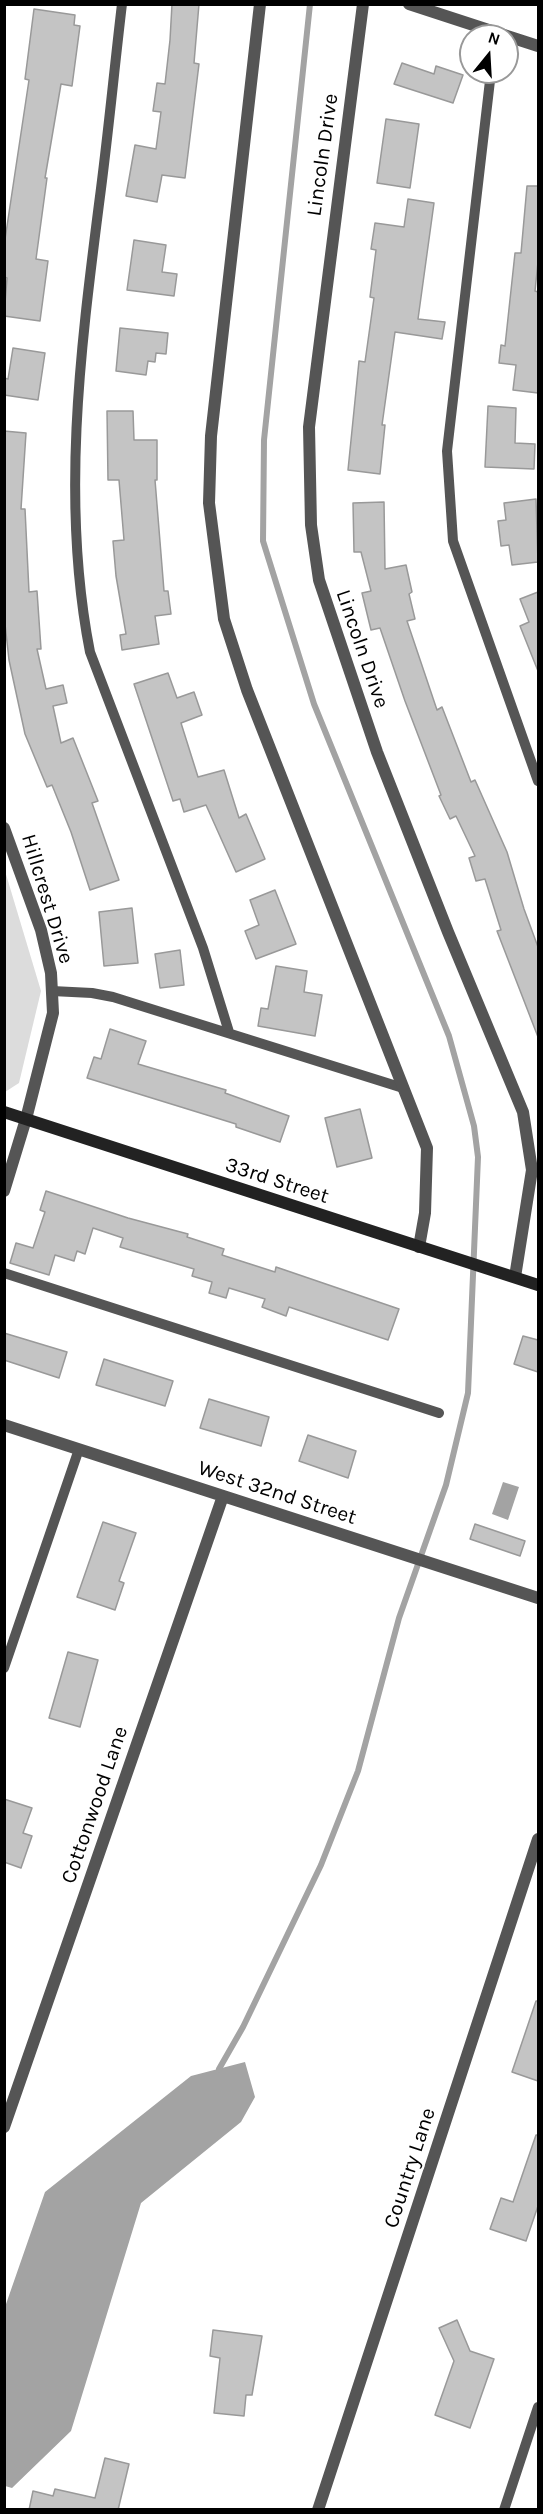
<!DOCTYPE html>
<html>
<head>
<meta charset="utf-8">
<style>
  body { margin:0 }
  #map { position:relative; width:543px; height:2514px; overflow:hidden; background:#fff; font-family:Karla,sans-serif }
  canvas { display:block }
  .frame { position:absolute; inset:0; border:6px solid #000; pointer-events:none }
  .north { position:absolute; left:459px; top:24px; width:60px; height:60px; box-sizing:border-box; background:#fff; border:2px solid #999; border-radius:50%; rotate:18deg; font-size:16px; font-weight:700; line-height:24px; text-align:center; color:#000 }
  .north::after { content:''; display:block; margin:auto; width:21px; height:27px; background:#000; clip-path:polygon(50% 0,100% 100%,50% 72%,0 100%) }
</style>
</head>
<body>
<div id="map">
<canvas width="543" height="2514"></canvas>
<div class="frame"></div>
<div class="north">N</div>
</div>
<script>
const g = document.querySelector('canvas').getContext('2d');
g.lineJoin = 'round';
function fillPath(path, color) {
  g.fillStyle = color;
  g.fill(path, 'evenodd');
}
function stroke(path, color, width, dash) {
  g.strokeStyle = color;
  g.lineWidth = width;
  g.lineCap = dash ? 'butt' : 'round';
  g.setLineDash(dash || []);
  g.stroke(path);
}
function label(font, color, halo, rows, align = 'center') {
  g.font = font + ' Karla,sans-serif';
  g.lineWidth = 4.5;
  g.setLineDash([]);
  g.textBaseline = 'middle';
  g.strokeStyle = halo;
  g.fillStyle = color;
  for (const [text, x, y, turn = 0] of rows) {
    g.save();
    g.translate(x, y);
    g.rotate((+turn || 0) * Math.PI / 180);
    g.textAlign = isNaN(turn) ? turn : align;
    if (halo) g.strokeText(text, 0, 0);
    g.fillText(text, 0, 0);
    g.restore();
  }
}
fillPath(new Path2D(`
  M 5,871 L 41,991 L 19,1083 L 5,1092 Z`), '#dcdcdc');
fillPath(new Path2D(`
  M 503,1482 L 519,1487 L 508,1520 L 492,1514 Z
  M 245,2062 L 255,2097 L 241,2122 L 141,2203 L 71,2431 L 12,2488 L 5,2486 L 5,2307 L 45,2192 L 191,2076 Z`), '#a3a3a3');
stroke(new Path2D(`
  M 219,2069 L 243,2027 L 321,1865 L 358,1771 L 399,1618 L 446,1485 L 468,1393 L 478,1157 L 474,1126 L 449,1036 L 314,704 L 263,541 L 264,440 L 310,4`), '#a3a3a3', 6);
const building = new Path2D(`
  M 172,4 L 199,4 L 194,63 L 199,64 L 185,178 L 162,175 L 157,202 L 126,196 L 135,145 L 156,149 L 161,112 L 153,111 L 157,83 L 165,84 L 170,40 Z
  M 34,9 L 75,15 L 74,25 L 80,26 L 72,86 L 61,84 L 45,178 L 47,178 L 36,259 L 48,261 L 40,321 L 4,316 L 7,278 L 4,277 L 4,246 L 29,80 L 25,79 Z
  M 402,63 L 434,74 L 436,66 L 463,75 L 453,103 L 394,84 Z
  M 386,119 L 419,124 L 410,188 L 377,183 Z
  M 527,186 L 538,186 L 538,262 L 535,291 L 538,292 L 538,393 L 513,390 L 516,365 L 499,363 L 501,345 L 505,346 L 515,253 L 521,253 Z
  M 408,199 L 434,203 L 418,319 L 445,322 L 442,339 L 395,332 L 382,425 L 385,425 L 380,474 L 348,470 L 359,361 L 365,362 L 374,298 L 370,297 L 376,250 L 371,249 L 375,223 L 404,227 Z
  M 134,240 L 166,245 L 162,272 L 177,274 L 174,296 L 127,290 Z
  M 120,328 L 168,333 L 166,354 L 156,353 L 155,362 L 148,361 L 146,375 L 116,371 Z
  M 13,348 L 45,353 L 38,400 L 4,395 L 4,378 L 8,379 Z
  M 488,406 L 516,408 L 515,443 L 535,444 L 534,469 L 485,467 Z
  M 107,411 L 133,411 L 134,440 L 157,440 L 157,480 L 155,480 L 164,591 L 168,591 L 171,614 L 155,616 L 159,644 L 122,650 L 120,635 L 126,634 L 116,576 L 113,541 L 124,540 L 119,480 L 108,480 Z
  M 4,431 L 26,433 L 21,509 L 25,509 L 29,592 L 37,591 L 41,649 L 37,649 L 46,689 L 63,685 L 67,703 L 53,706 L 61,743 L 73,738 L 98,801 L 92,803 L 119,880 L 90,890 L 71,832 L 52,785 L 47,787 L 25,734 L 9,660 L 4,615 Z
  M 536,499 L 538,562 L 512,565 L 509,545 L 501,546 L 498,521 L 506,520 L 504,503 Z
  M 384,502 L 385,569 L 406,565 L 412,592 L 409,594 L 415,619 L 407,621 L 437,710 L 442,707 L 471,782 L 475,780 L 507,852 L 524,909 L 538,947 L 538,1037 L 497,931 L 501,930 L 485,879 L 476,881 L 469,858 L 475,856 L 456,816 L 450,819 L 439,796 L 441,795 L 405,701 L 380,628 L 371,630 L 362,593 L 371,591 L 361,552 L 354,552 L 353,503 Z
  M 538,592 L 538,671 L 520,626 L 529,622 L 520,599 Z
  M 168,673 L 177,698 L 194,692 L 202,715 L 181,723 L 198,777 L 224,770 L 239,818 L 246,814 L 265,859 L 236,872 L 206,805 L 184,812 L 180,799 L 173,801 L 134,684 Z
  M 275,890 L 296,944 L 256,959 L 245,931 L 259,925 L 250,900 Z
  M 132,908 L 138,963 L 104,966 L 99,912 Z
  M 180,950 L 184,985 L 160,988 L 155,954 Z
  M 276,966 L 307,971 L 304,992 L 322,995 L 315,1036 L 258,1026 L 261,1008 L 268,1009 Z
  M 110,1029 L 146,1041 L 138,1064 L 226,1090 L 225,1093 L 289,1116 L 280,1142 L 236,1127 L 236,1124 L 87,1078 L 94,1057 L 101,1059 Z
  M 360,1109 L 372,1158 L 337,1167 L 325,1118 Z
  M 46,1191 L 128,1218 L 188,1234 L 187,1237 L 224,1249 L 222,1255 L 275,1272 L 276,1267 L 399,1309 L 388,1340 L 289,1307 L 286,1316 L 262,1307 L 265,1299 L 229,1288 L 226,1298 L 209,1293 L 212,1282 L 192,1276 L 194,1269 L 120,1247 L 123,1238 L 93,1228 L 85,1254 L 77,1251 L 74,1261 L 55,1255 L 49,1275 L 10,1263 L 16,1243 L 33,1248 L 45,1212 L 40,1210 Z
  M 4,1333 L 67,1352 L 59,1378 L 4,1360 Z
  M 523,1336 L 538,1340 L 538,1372 L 514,1364 Z
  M 104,1359 L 173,1381 L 165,1406 L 96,1385 Z
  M 209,1399 L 269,1417 L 261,1446 L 200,1428 Z
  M 308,1435 L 356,1451 L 348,1478 L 299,1461 Z
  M 103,1522 L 136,1533 L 119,1581 L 124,1583 L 115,1610 L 77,1597 Z
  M 475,1524 L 525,1541 L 520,1556 L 470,1539 Z
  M 68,1652 L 98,1660 L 80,1727 L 49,1718 Z
  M 4,1799 L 32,1808 L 23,1833 L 32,1836 L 21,1868 L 4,1862 Z
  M 536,2001 L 538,2001 L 538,2081 L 512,2072 Z
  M 536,2135 L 538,2135 L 538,2206 L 526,2241 L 490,2229 L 501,2198 L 513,2202 Z
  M 457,2320 L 470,2351 L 494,2359 L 470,2428 L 435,2415 L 454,2361 L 439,2328 Z
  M 213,2330 L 262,2336 L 252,2395 L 246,2395 L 244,2416 L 214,2413 L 220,2358 L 210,2356 Z
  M 105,2458 L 129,2464 L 118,2510 L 29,2510 L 33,2491 L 53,2496 L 55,2489 L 95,2498 Z`);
fillPath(building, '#c4c4c4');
stroke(building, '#999', 1.5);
stroke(new Path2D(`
  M 122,4 C 114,71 108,137 99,204 C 80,353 61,504 90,652 L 203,948 L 229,1032
  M 491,72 L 447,451 L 453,541 L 538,781
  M 52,991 L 92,993 L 113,997 L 403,1088
  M 4,1273 L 439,1413
  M 4,1668 L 79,1449
  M 504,2510 L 538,2407`), '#555', 10);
stroke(new Path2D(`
  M 260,4 L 211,436 L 209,503 L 224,619 L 247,690 L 427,1148 L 425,1213 L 419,1247
  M 363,4 L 309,427 L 311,525 L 319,580 L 377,752 L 448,932 L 523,1112 L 532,1170 L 515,1277
  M 409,4 L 507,36
  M 507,36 L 538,46
  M 4,828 L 41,930 L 51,973 L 53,1013 L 26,1119 L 4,1191
  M 4,1425 L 538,1598
  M 4,2127 L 223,1496
  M 318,2510 L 538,1839`), '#555', 12);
stroke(new Path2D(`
  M 4,1112 L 538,1285`), '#222', 12);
label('21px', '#000', '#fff', [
  ["Lincoln Drive",323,155,-82],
  ["Lincoln Drive",362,649,71],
  ["Hillcrest Drive",47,899,73],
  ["33rd Street",277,1181,18],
  ["West 32nd Street",277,1493,18],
  ["Cottonwood Lane",95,1805,-71],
  ["Country Lane",410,2168,-72]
]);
</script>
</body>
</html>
